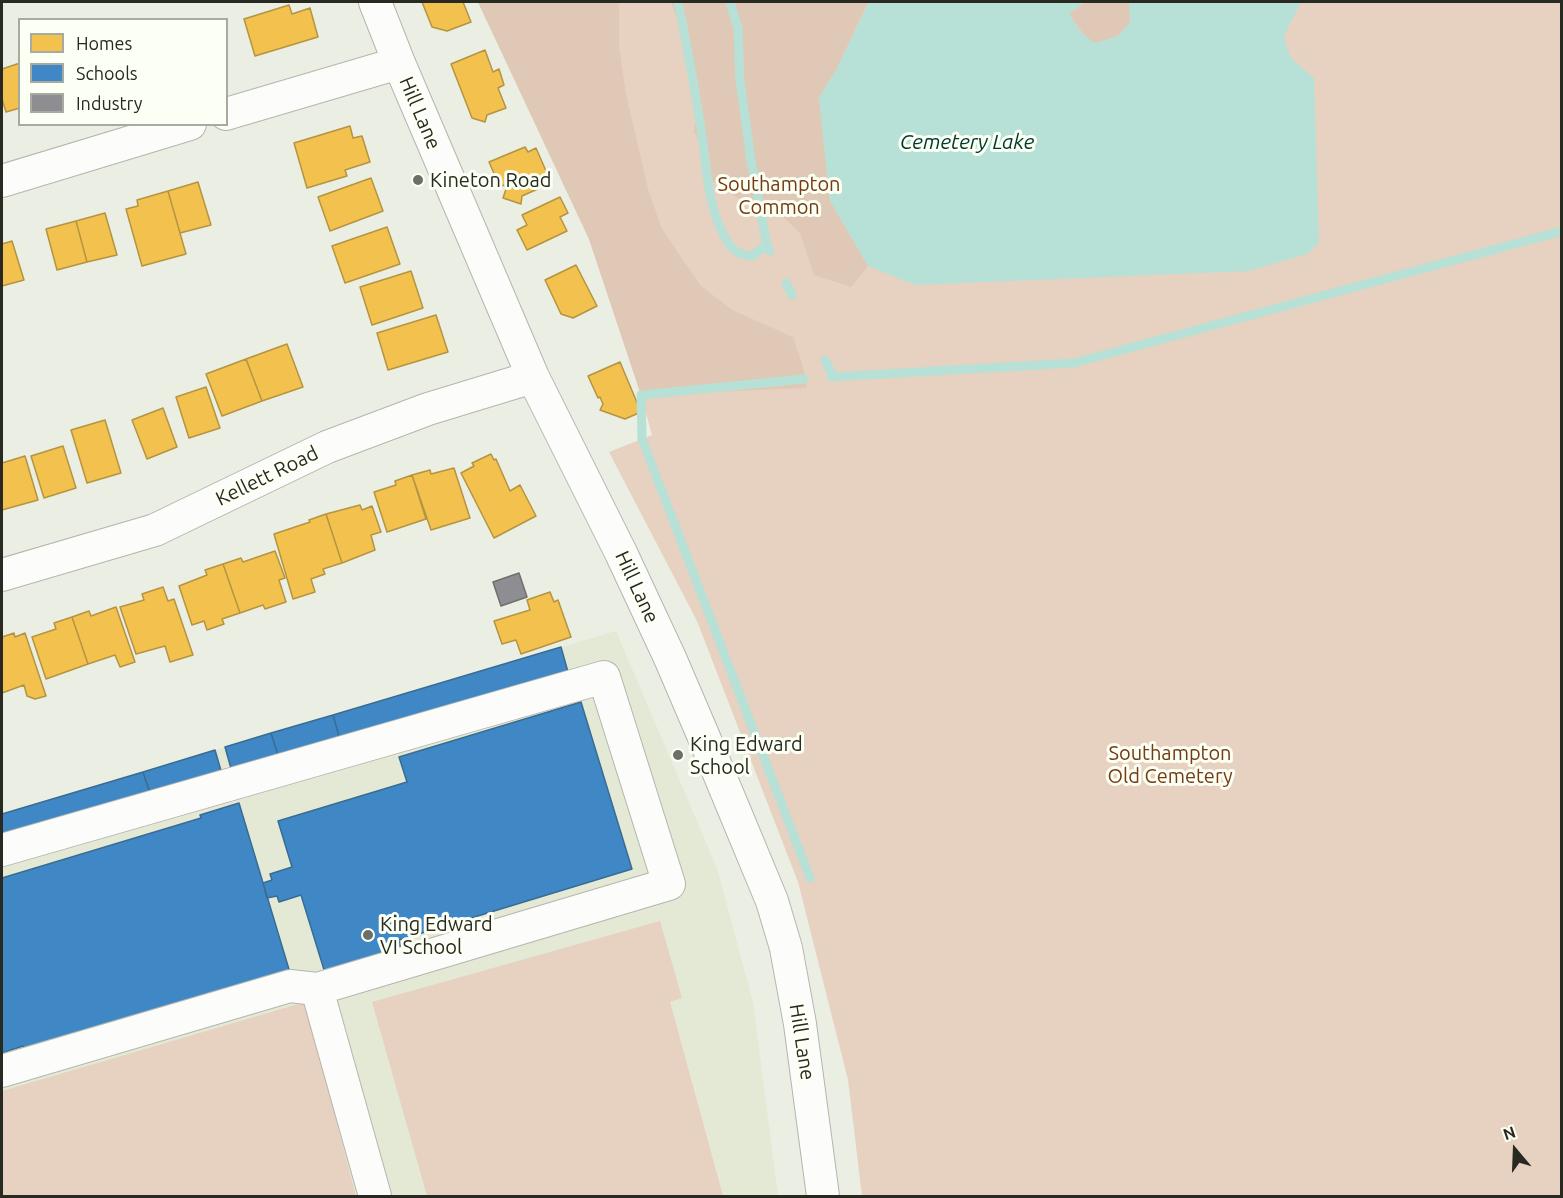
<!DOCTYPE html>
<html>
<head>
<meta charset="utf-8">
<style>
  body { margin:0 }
  #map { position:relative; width:1563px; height:1198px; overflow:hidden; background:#ebeee3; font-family:Ubuntu,sans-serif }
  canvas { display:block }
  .frame { position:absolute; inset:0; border:3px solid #282a22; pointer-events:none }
  .legend { position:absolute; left:18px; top:18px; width:210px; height:108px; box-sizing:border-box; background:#fcfff3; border:2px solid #a7aa9f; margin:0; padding:8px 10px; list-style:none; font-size:18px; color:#282a22 }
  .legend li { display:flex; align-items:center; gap:12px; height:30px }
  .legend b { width:30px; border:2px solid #a7aa9f }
  .north { position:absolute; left:1485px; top:1120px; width:60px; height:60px; -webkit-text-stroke:4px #fcfff3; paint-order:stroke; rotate:341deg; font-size:16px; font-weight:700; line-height:24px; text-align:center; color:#282a22 }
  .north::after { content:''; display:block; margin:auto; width:21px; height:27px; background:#282a22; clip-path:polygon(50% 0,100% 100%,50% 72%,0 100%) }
</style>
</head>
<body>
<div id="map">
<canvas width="1563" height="1198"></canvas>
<div class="frame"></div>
<ul class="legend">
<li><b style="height:16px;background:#f2c14e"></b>Homes</li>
<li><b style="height:16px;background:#3f88c5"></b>Schools</li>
<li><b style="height:16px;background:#8d8d92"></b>Industry</li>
</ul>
<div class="north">N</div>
</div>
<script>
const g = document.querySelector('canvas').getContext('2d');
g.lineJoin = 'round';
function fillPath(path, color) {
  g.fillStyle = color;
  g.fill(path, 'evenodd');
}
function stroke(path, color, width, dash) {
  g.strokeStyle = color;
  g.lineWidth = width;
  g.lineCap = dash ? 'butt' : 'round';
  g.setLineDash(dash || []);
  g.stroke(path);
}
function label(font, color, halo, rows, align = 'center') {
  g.font = font + ' Ubuntu,sans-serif';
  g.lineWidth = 6;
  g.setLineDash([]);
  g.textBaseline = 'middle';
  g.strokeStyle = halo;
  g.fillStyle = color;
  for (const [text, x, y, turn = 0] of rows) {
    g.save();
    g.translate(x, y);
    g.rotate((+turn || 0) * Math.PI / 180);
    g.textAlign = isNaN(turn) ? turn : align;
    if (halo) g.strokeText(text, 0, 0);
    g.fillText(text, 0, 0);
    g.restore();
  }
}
fillPath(new Path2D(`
  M 616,631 L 717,868 L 753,1002 L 778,1196 L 2,1196 L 2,814 Z`), '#e4e9d5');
fillPath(new Path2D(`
  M 478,2 L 1561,2 L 1561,1196 L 862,1196 L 848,1080 L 798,882 L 697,621 L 609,452 L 652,435 L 641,395 L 589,239 Z
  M 660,921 L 682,998 L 670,1002 L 723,1196 L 427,1196 L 372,1002 Z
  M 305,1002 L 356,1196 L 2,1196 L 2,1091 Z`), '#e7d1c0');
fillPath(new Path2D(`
  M 478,2 L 619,2 L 619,47 L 626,94 L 648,189 L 662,229 L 700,285 L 732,310 L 793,337 L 803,367 L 807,388 L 641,395 L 589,239 Z
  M 671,2 L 868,2 L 835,72 L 819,97 L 830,201 L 868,266 L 851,287 L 814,275 L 800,233 L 775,209 L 738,198 L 712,181 L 703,148 L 694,132 L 698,110 L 689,52 Z
  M 1085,2 L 1129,2 L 1130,22 L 1118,36 L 1094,44 L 1082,32 L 1069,14 Z`), '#dfc8b5');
fillPath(new Path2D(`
  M 869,2 L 1085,2 L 1069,14 L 1081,32 L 1094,43 L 1118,36 L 1130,22 L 1129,2 L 1301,2 L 1284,36 L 1290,57 L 1314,78 L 1319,243 L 1307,254 L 1249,271 L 915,285 L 868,266 L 830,201 L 819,97 L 835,72 Z`), '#b7e1d6');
const homes = new Path2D(`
  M 422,2 L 463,2 L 471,22 L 447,31 L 432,27 Z
  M 289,5 L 292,14 L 310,8 L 318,37 L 255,56 L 244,19 Z
  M 485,50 L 493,72 L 499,69 L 504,85 L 498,88 L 506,108 L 487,115 L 485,122 L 472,118 L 451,64 Z
  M 20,63 L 20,108 L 6,112 L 2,99 L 2,69 Z
  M 350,126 L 353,138 L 362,136 L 370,162 L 345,170 L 347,176 L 307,188 L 294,143 Z
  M 525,147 L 528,152 L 536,148 L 550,180 L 539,185 L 540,188 L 522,196 L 521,204 L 503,198 L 506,189 L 504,185 L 500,187 L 489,162 Z
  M 371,178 L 383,211 L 330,231 L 318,197 Z
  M 198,182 L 211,225 L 180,233 L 168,191 Z
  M 168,191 L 186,254 L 142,266 L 126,209 L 138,206 L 137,200 Z
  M 560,197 L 568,213 L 560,217 L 567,231 L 527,250 L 517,230 L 527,225 L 522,215 Z
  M 105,213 L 117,255 L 87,262 L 76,221 Z
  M 76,221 L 87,262 L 57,270 L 46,229 Z
  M 387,227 L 400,264 L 345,283 L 332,246 Z
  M 12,241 L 24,280 L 2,286 L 2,244 Z
  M 576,265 L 597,306 L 573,318 L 561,314 L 545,280 Z
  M 411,271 L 423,308 L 372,325 L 360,287 Z
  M 436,315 L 448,352 L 388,370 L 377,333 Z
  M 287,344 L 303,387 L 262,401 L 246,359 Z
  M 246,359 L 262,401 L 222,416 L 206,374 Z
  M 620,362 L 641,412 L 625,419 L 600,410 L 603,404 L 600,397 L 598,398 L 588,376 Z
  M 206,387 L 220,428 L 189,438 L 176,397 Z
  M 163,408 L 177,447 L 147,459 L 132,420 Z
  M 105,420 L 121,473 L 87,483 L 71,430 Z
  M 63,446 L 76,488 L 44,498 L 31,456 Z
  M 491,454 L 494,460 L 496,459 L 510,491 L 520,485 L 536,516 L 494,538 L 461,473 L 474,466 L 472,463 Z
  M 25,456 L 38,500 L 2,510 L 2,463 Z
  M 454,468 L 470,518 L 431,530 L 412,475 L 430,470 L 431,474 Z
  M 412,475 L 426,519 L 387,532 L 374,492 L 396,485 L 395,481 Z
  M 360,505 L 362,510 L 372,506 L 381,532 L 371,535 L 375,550 L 342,563 L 326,514 Z
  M 326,514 L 342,563 L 323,569 L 325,574 L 311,579 L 315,592 L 293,599 L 274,534 L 310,522 L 309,520 Z
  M 275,551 L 285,578 L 279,580 L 286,602 L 265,609 L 263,605 L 240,613 L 223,564 L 241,558 L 243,562 Z
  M 223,564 L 240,613 L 222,619 L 224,624 L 207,630 L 204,621 L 192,625 L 179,586 L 207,575 L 205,570 Z
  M 163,587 L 168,601 L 174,599 L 193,655 L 170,662 L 165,646 L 136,654 L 120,607 L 144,600 L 142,594 Z
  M 550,592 L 554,602 L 558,600 L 571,637 L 521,654 L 516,640 L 502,644 L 494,621 L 530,610 L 527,600 Z
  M 116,607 L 135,662 L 120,667 L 115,655 L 88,664 L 72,617 L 89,611 L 91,616 Z
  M 72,617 L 88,664 L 46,679 L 32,637 L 56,629 L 54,623 Z
  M 14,633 L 15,637 L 25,633 L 46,696 L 35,699 L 27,696 L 24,685 L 2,693 L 2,637 Z`);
fillPath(homes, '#f2c14e');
stroke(homes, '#b59441', 1.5);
const schools = new Path2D(`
  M 561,647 L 568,672 L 340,740 L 333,715 Z
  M 581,702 L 632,869 L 399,940 L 402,950 L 325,973 L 301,895 L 279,902 L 277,896 L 267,898 L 263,883 L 272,880 L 270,874 L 292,867 L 278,821 L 407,782 L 399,757 Z
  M 333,715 L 340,740 L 279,758 L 271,733 Z
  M 271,733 L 279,758 L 232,772 L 225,747 Z
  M 215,750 L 222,774 L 151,796 L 143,772 Z
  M 143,772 L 151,796 L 2,841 L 2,814 Z
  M 239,803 L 291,976 L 24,1050 L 23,1046 L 2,1053 L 2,878 L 201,818 L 200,815 Z`);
fillPath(schools, '#3f88c5');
stroke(schools, '#386c94', 1.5);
const industry = new Path2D(`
  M 519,573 L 527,597 L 501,606 L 493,582 Z`);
fillPath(industry, '#8d8d92');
stroke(industry, '#6f6f70', 1.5);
stroke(new Path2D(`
  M 678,2 C 687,44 694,86 701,129 C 707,166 707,212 729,244 C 736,253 742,255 752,256 L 767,245 L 770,251
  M 730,2 L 738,29 L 740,81 L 751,160 L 767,245
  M 786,283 L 792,295
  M 825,360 L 833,376
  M 831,377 L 1074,363 L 1562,231
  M 804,379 L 641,395 L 642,439 L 810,878`), '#b7e1d6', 9);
const minor = new Path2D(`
  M 375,2 L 399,63 L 533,377 L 621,553 L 670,658 L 703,735 L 772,901 L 786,948 L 800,1024 L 823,1196
  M 226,114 L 399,63
  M 2,181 L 190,124
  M 2,575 L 155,530 L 327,447 L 428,409 L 533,377
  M 2,850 L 604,677 L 669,884 L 317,989 L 290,986 L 2,1071
  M 317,989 L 375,1196`);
stroke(minor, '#b4b6ae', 34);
stroke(minor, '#fcfcfb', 32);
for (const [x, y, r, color] of [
  [418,180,6,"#6c6f66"],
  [678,755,6,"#6c6f66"],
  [368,935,6,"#6c6f66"]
]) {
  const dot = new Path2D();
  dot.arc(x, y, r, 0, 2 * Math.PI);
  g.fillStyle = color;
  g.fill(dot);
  stroke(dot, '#fcfff3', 2);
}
label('20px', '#282a22', '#fcfff3', [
  ["Hill Lane",420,113,67],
  ["Kellett Road",267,476,-26],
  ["Hill Lane",637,587,65],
  ["Hill Lane",802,1042,81]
]);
label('20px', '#282a22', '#fcfff3', [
  ["Kineton Road",430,180],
  ["King Edward",690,744],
  ["School",690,767],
  ["King Edward",380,924],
  ["VI School",380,947]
], 'left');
label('20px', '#733b14', '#fcfff3', [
  ["Southampton",779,184],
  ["Common",779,207],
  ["Southampton",1170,753],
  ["Old Cemetery",1170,776]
]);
label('italic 21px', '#003730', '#fcfff3', [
  ["Cemetery Lake",967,142]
]);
</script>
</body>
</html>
